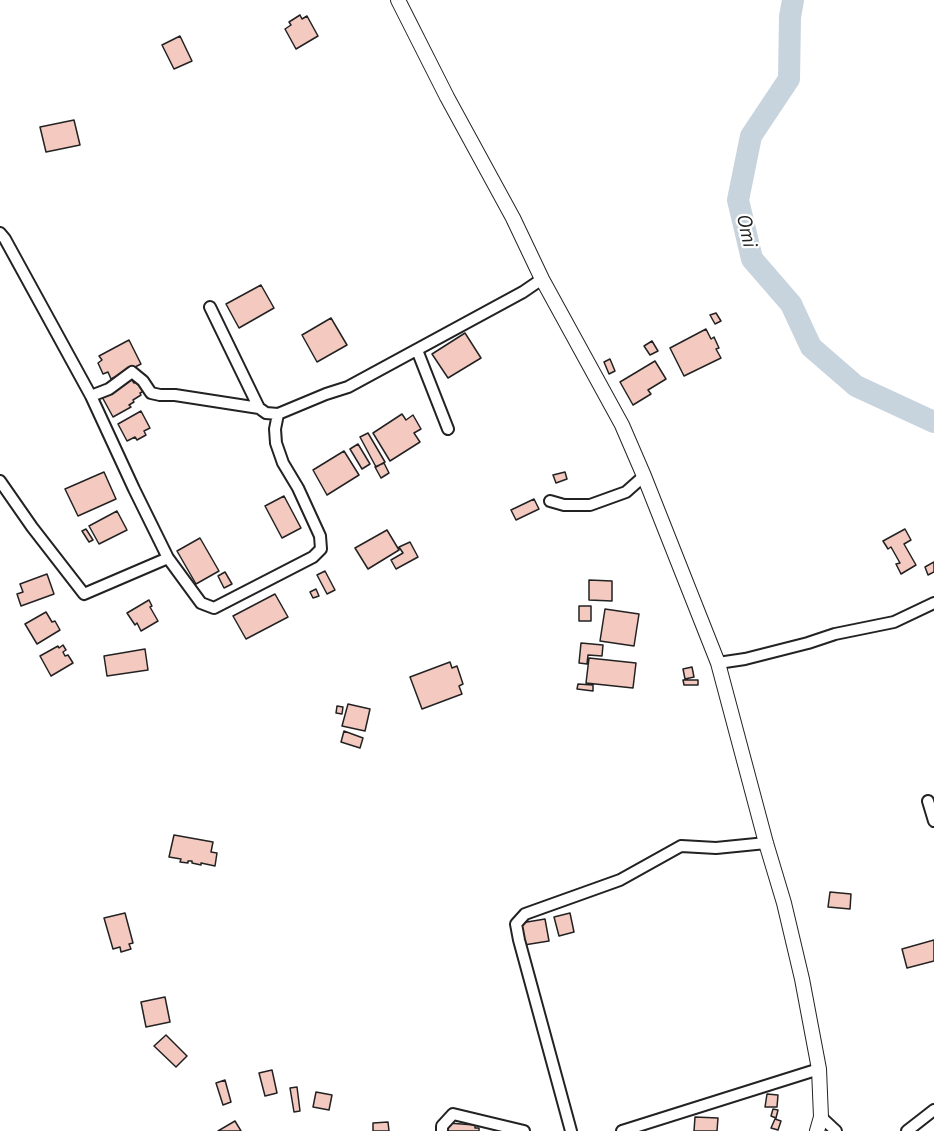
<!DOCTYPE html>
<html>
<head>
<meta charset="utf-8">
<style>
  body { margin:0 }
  canvas { display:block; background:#fff }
</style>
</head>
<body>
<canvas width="934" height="1131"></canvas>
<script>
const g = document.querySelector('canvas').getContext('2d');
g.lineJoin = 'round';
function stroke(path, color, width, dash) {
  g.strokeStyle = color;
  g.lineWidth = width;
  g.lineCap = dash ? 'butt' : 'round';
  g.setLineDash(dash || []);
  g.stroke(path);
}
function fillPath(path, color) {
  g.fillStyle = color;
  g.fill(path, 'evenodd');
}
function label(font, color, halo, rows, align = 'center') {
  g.font = font + ' "PT Sans",sans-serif';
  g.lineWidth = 4.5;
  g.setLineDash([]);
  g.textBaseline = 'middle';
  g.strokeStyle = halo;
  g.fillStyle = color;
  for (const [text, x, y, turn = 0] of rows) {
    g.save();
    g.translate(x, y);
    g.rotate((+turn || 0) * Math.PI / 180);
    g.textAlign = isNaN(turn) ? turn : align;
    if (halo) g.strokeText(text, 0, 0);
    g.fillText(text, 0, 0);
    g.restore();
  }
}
stroke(new Path2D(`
  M 793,0 L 790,17 L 789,79 L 751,136 L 738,200 L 752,259 L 791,304 L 811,347 L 856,386 L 934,422`), '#c7d3dd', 22);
const building = new Path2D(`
  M 300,15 L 302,19 L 307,16 L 318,36 L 296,49 L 285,29 L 291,25 L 289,22 Z
  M 180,36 L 192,61 L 174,69 L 162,45 Z
  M 74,120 L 80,145 L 46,152 L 40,127 Z
  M 261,285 L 274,308 L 239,328 L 226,304 Z
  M 716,313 L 721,321 L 715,324 L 710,315 Z
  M 331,318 L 347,345 L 317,362 L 302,335 Z
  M 706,329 L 711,339 L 714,337 L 719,348 L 716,349 L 721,358 L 684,376 L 670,348 Z
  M 465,333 L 481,358 L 448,378 L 432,354 Z
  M 129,340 L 141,364 L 111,379 L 108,372 L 103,374 L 98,363 L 102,360 L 99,356 Z
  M 652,341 L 658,351 L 650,355 L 644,346 Z
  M 610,359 L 615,371 L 609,374 L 604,362 Z
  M 655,361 L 666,379 L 648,390 L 651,394 L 633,405 L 620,382 Z
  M 131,379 L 134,383 L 138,381 L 144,391 L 140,393 L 141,395 L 133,400 L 134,402 L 129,405 L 131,407 L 113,417 L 101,395 Z
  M 141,411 L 150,428 L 144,431 L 146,435 L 137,440 L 135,437 L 127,441 L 118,424 Z
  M 402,414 L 406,420 L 413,415 L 421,429 L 414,433 L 420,442 L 390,461 L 373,433 Z
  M 368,433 L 385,462 L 376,467 L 360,437 Z
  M 358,444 L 370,464 L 362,469 L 350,449 Z
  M 344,451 L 359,475 L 327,495 L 313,470 Z
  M 384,463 L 389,473 L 381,478 L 375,467 Z
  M 104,472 L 116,499 L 78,516 L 65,489 Z
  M 565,472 L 567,479 L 556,483 L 553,475 Z
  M 284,496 L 301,528 L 282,538 L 265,506 Z
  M 534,499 L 539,509 L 516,520 L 511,510 Z
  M 117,511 L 127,530 L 99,544 L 89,526 Z
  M 86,529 L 93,540 L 89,542 L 82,531 Z
  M 905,529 L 911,540 L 904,544 L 916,565 L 901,574 L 896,564 L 900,563 L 891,547 L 888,549 L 883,541 Z
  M 387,530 L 399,550 L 368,569 L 355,548 Z
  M 200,538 L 219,571 L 196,584 L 177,551 Z
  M 410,542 L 418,557 L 396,569 L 391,560 L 403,553 L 399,547 Z
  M 934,562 L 934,572 L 928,575 L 925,567 Z
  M 325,571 L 335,590 L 327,594 L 317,575 Z
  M 225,572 L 232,584 L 224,588 L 218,576 Z
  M 47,574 L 54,594 L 21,606 L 17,594 L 23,592 L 20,584 Z
  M 589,580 L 612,581 L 612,601 L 589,600 Z
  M 316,589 L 319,596 L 313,598 L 310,592 Z
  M 275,594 L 288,617 L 246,639 L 233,616 Z
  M 149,600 L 152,606 L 150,607 L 158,621 L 141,631 L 137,623 L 135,625 L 127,613 Z
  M 579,606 L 591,606 L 591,621 L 579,621 Z
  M 605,609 L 639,614 L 634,646 L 600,641 Z
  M 46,612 L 52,622 L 55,621 L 60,630 L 37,644 L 25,624 Z
  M 581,643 L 603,645 L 602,656 L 588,655 L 587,664 L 579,663 Z
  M 63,645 L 66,650 L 63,652 L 65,656 L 68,655 L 73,663 L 51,676 L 40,656 L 58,646 L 59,648 Z
  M 145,649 L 148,670 L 107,676 L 104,656 Z
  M 589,658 L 636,663 L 633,688 L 586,683 Z
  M 450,662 L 452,668 L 457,666 L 463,684 L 459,686 L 462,694 L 422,709 L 410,677 Z
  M 692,667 L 694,677 L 685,679 L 683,669 Z
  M 683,680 L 698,680 L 698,685 L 684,685 Z
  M 578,684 L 593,685 L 593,691 L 577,689 Z
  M 348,704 L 370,709 L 365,731 L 342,726 Z
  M 337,706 L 343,707 L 342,714 L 336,713 Z
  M 344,731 L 363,738 L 360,748 L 341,742 Z
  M 174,835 L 213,842 L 211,852 L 217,853 L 215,866 L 201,863 L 201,865 L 192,863 L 192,861 L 188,861 L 188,863 L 180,862 L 181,859 L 169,857 Z
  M 830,892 L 851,894 L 850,909 L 828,907 Z
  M 125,913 L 133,943 L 129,944 L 131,949 L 121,952 L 120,947 L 113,949 L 104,918 Z
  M 570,913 L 574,932 L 559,936 L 554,917 Z
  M 545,919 L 549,941 L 524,945 L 521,923 Z
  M 934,940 L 934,961 L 907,968 L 902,949 Z
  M 165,997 L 170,1022 L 146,1027 L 141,1002 Z
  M 166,1035 L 187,1056 L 176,1067 L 154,1046 Z
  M 272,1070 L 277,1093 L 265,1096 L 259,1073 Z
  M 225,1080 L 231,1102 L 223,1105 L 216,1083 Z
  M 297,1087 L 300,1111 L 294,1112 L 290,1088 Z
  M 316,1092 L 332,1095 L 329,1110 L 313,1107 Z
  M 767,1094 L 778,1095 L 777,1107 L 765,1107 Z
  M 773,1109 L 778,1110 L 776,1118 L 771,1116 Z
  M 695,1117 L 718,1118 L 717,1131 L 694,1131 Z
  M 775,1119 L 781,1121 L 778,1130 L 771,1128 Z
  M 235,1121 L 241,1131 L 218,1131 Z
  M 388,1122 L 389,1131 L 373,1131 L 373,1123 Z
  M 448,1123 L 475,1125 L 475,1128 L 479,1128 L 479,1131 L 447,1131 Z`);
fillPath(building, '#f3c9c0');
stroke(building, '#222', 1.5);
const minor = new Path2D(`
  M 0,233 L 5,239 L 91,396 L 134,489 L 168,558 L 201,603 L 214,608 L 313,557 L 321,549 L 320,536 L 298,488 L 283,463 L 276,443 L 275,429 L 278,414
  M 210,307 L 259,408 L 266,413 L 278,414 L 326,394 L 348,387 L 523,292 L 542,279
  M 417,350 L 448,429
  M 91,396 L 109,389 L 132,372 L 143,381 L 151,393 L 160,395 L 175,395 L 259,408
  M 0,481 L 32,527 L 84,594 L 168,558
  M 550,501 L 564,505 L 590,505 L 626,492 L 644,476
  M 718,663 L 745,659 L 808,643 L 835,634 L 894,622 L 934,603
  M 928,801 L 934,821
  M 821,1117 L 836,1131
  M 442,1131 L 442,1126 L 453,1114 L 524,1131
  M 571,1131 L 519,940 L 516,924 L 525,914 L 620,880 L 681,846 L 716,848 L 766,843
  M 622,1131 L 819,1069
  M 907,1131 L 934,1110`);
const tertiary = new Path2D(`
  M 398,0 L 447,97 L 513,218 L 542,279 L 622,425 L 644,476 L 718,663 L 766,843 L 784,903 L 802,979 L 819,1069 L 821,1117 L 817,1131`);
stroke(minor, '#222', 14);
stroke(tertiary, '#222', 16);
stroke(minor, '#fff', 10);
stroke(tertiary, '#fff', 14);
label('italic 20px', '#222', '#fff', [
  ["Omi",746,231,77]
]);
</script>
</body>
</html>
